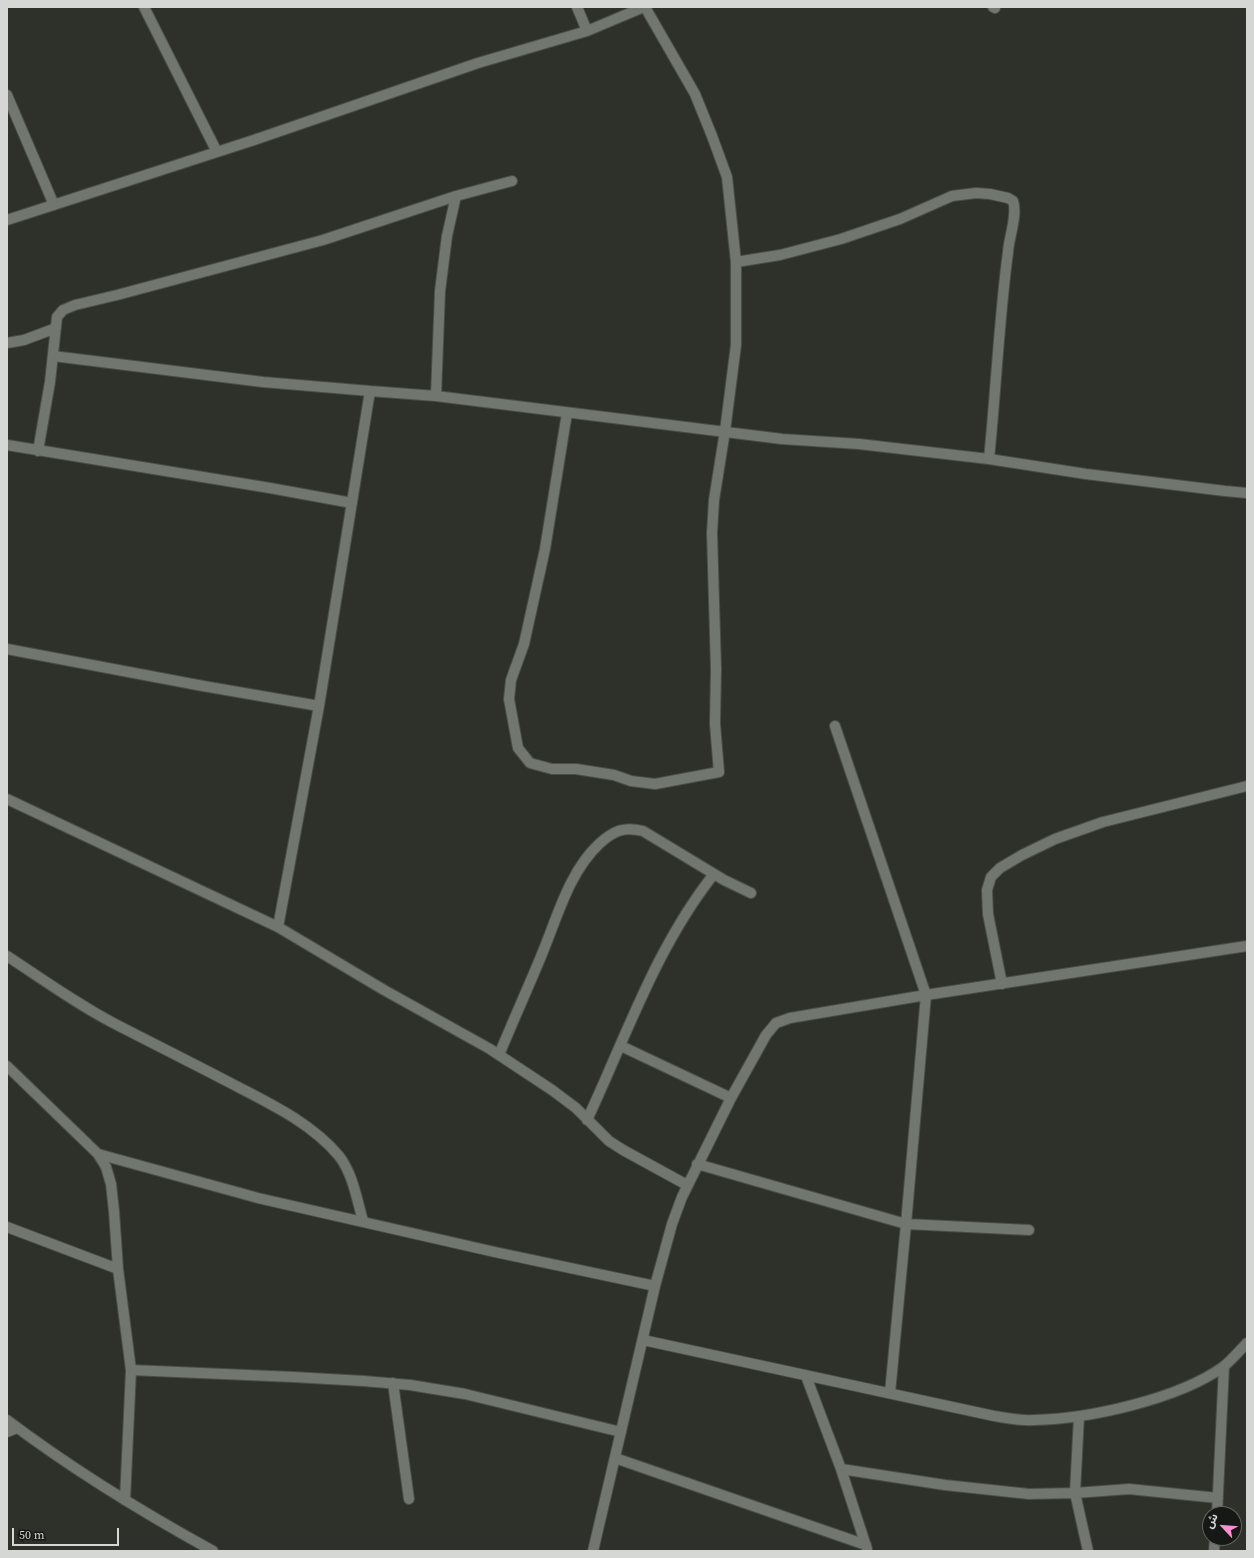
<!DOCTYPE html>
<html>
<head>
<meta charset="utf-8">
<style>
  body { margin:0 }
  #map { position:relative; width:1254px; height:1558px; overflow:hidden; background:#2d312a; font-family:"Source Serif 4","Noto Sans Arabic",serif }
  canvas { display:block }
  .frame { position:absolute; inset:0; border:8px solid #d4d7d3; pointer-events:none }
  .north { position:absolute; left:1202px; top:1506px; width:40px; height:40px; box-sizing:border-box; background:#161815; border:1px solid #626461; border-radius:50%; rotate:296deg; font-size:11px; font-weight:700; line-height:16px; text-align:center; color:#d4d7d3 }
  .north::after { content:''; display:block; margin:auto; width:14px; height:18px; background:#f690cf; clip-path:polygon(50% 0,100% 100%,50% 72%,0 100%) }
  .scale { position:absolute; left:12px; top:1528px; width:107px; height:18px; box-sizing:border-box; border:2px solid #d4d7d3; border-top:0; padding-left:5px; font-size:12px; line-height:14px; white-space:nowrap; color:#d4d7d3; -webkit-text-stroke:3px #161815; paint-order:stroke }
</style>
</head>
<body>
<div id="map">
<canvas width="1254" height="1558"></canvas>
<div class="frame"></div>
<div class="north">ش</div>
<div class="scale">50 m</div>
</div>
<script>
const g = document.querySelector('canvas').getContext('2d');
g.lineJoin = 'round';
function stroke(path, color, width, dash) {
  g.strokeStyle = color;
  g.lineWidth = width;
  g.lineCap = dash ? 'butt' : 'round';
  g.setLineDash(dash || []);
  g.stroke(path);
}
const street = new Path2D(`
  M 144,7 L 217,152
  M 577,7 L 587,31
  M 993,7 L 995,8
  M 7,95 L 54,205
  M 7,220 L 254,140 L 478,63 L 587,31 L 644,7
  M 736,262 L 780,255 L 841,239 L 900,219 L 952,196 L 976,193 L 990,194 L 1008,198 L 1013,201 C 1018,214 1009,237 1008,252 C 999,320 996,390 989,459
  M 7,343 L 24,340 L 56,328
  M 53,356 L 263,382 L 370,391 L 436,396 L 782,439 L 859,444 L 989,459 L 1086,474 L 1225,491 L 1247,493
  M 436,396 L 440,291 L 447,236 L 456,196
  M 567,413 L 545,549 L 524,644 L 511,680 L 509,699 L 518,748 L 530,763 L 552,769 L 576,769 L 614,775 L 631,781 L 655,784 L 719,772 L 715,724 L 716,669 L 712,533 L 714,500 L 725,431 L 736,345 L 736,262 L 727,177 L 712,136 L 695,94 L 645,7
  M 7,445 L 270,488 L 352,503
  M 38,451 L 50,382 L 57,317 L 63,310 L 75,305 L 117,295 L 323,240 L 456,196 L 512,181
  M 7,649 L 203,686 L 319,706
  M 835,726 L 926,995 L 906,1224 L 890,1393
  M 7,799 L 278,927 L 384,990 L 490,1049 L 552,1090 L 576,1108 L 609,1141 L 623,1150 L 687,1185
  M 278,927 L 319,706 L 370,391
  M 7,956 C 44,980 81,1007 121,1027 C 160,1047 200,1067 240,1088 C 275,1106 313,1125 339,1156 C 353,1174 357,1200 363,1221
  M 1002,984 L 988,914 L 987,890 L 991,877 L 1000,868 L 1022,855 L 1055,839 L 1103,822 L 1247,786
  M 621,1046 L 731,1098
  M 499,1055 C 513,1021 528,988 542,954 C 557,918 569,872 599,844 C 613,831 624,826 643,831 L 724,880 L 751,893
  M 7,1066 L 98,1154 L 106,1167 L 111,1184 L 114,1211 L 118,1269 L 131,1370 L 125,1500
  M 587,1120 C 626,1037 656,947 714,874
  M 98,1154 L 258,1198 L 495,1252 L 655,1286
  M 697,1164 L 906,1224 L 1029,1230
  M 7,1227 L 118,1269
  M 643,1340 L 994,1416 C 1007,1418 1020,1421 1034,1420 C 1089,1419 1178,1399 1223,1367 C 1232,1360 1239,1351 1247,1343
  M 131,1370 L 293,1377 L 364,1381 L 410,1385 L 465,1394 L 621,1432
  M 806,1376 L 841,1469 L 867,1549
  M 393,1383 L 409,1499
  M 1079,1416 L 1075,1493 L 1088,1551
  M 7,1432 L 17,1428
  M 615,1458 L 866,1545
  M 841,1469 L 945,1485 L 1029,1494 L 1075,1493 L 1129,1489 L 1218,1498
  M 1217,1514 L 1224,1366
  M 593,1551 L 655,1286 L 672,1224 L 682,1197 L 731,1098 L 766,1035 L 776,1023 L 790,1018 L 926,995 L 1247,946
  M 1214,1551 L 1215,1538`);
const secondary = new Path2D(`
  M 7,1420 C 72,1469 142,1512 213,1551`);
stroke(street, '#4a4e48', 12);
stroke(secondary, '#4a4e48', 12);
stroke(street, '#71766e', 10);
stroke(secondary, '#71766e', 10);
</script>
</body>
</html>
